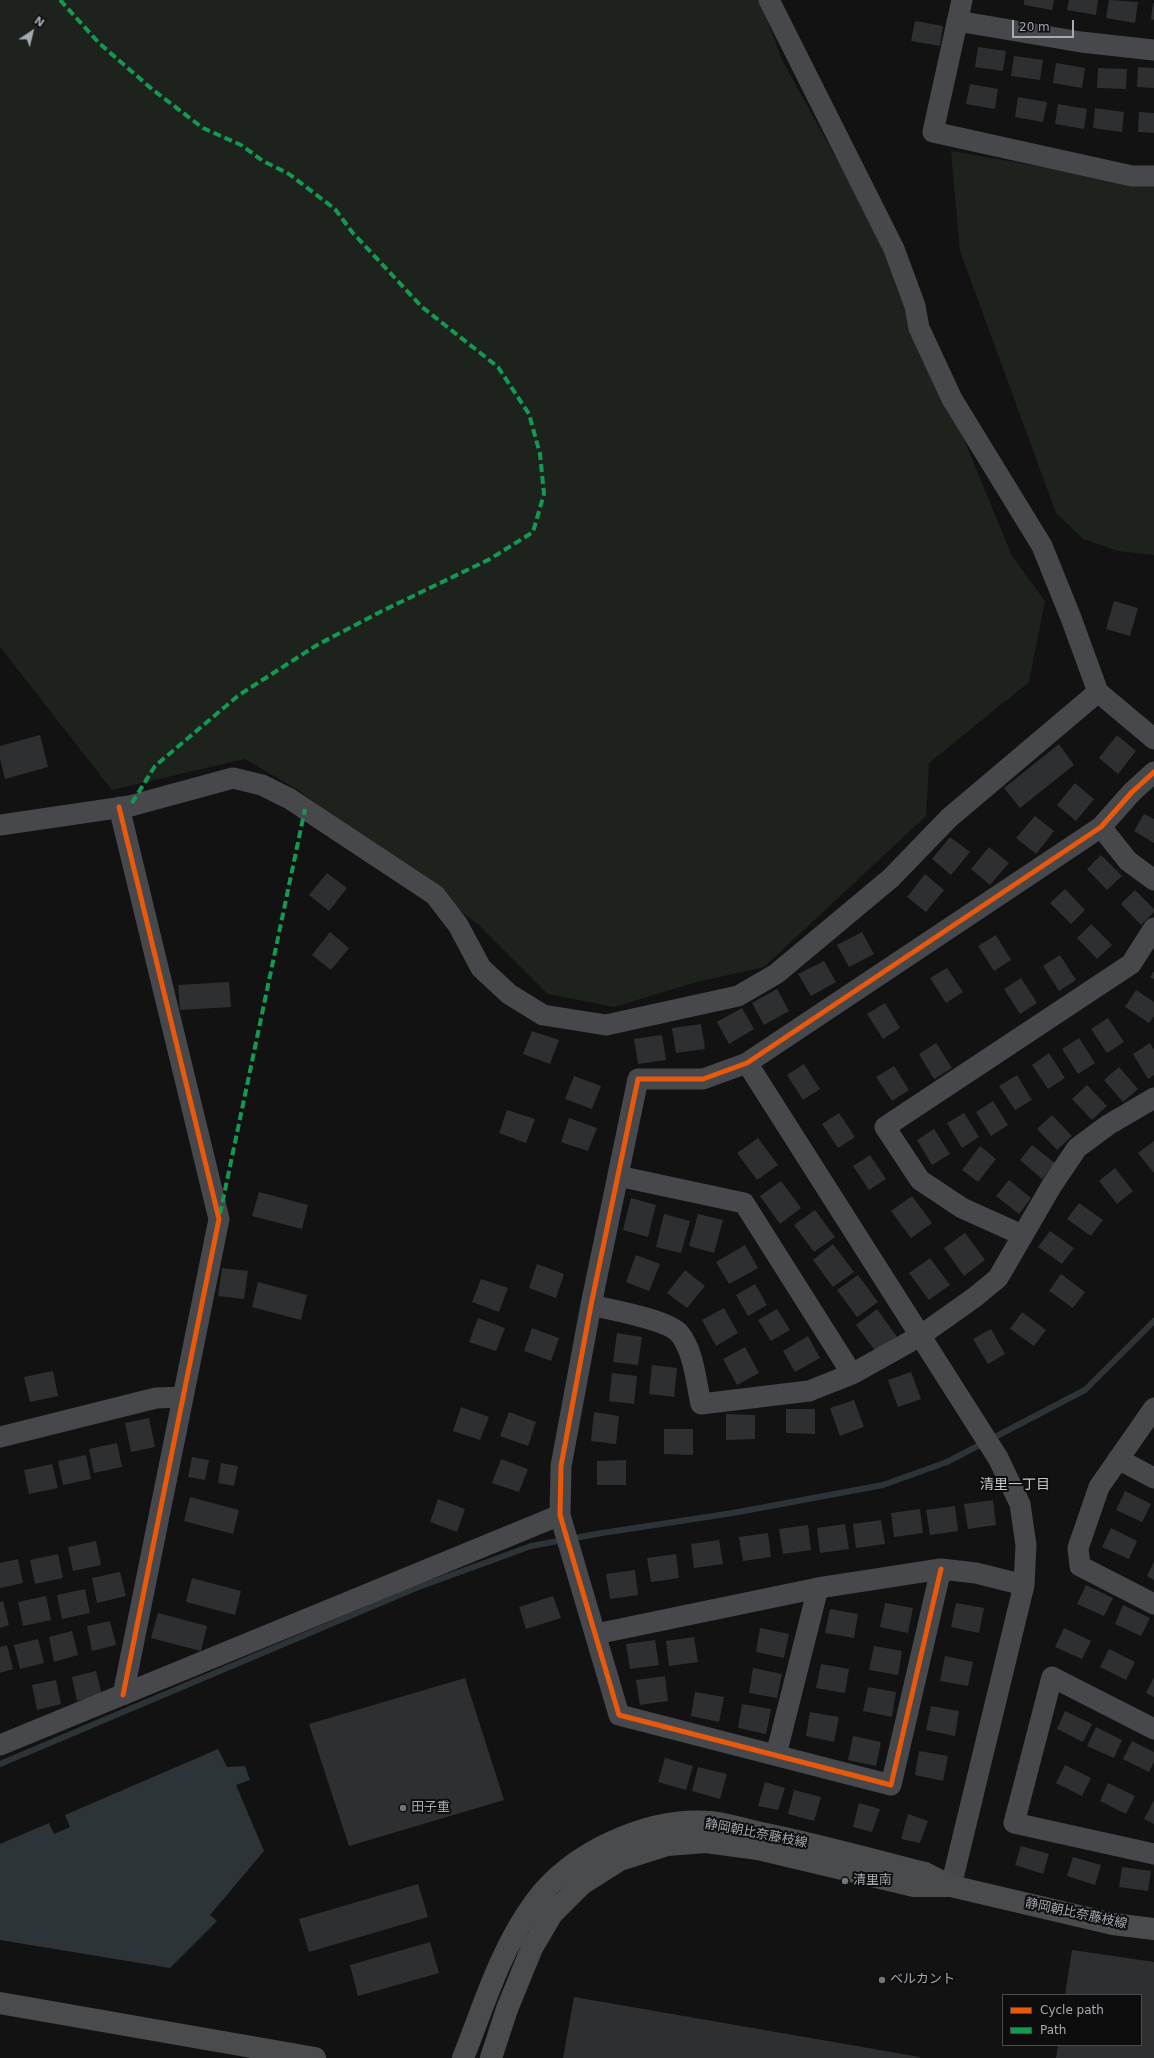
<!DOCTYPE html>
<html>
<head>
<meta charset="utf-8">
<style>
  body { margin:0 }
  #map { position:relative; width:1154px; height:2058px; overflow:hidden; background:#121213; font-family:"DejaVu Sans",sans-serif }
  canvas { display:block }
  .legend { position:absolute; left:1002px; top:1994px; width:140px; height:52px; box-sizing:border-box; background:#0d0d0e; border:1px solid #4a4c50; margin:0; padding:5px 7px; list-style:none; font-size:12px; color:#a5aab2 }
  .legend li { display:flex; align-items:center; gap:8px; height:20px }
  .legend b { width:20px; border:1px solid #4a4c50 }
  .north { position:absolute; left:12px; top:12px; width:40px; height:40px; -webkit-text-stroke:3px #0d0d0e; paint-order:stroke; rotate:35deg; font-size:11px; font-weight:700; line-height:16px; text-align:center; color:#a5aab2 }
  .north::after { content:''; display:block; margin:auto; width:14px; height:18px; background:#a5aab2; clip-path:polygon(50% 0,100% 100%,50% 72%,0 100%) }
  .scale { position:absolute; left:1012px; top:20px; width:62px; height:18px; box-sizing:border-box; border:2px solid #a5aab2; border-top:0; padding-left:5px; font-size:12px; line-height:14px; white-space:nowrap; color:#a5aab2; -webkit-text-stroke:3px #0d0d0e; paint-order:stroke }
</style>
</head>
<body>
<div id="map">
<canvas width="1154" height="2058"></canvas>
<ul class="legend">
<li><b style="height:5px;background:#e8590c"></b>Cycle path</li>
<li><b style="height:5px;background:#139951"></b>Path</li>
</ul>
<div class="north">N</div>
<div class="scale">20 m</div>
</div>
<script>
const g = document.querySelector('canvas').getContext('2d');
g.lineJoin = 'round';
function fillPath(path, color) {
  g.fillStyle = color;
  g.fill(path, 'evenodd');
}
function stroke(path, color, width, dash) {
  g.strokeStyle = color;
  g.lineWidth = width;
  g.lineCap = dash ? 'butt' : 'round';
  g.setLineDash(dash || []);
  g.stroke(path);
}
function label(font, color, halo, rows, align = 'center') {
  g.font = font + ' "DejaVu Sans","Noto Sans JP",sans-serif';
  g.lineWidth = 4;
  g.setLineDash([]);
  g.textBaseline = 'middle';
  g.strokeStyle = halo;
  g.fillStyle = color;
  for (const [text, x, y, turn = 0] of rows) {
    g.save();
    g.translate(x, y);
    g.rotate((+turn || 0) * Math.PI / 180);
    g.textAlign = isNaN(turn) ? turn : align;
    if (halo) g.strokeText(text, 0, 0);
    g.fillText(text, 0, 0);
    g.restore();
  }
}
fillPath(new Path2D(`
  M 0,0 L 760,0 L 782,60 L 883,243 L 1012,556 L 1045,601 L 1029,682 L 929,763 L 926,816 L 764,967 L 693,983 L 614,1007 L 548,994 L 479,925 L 298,790 L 245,759 L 112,790 L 0,647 Z
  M 951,151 L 1130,182 L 1154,183 L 1154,555 L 1118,551 L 1083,539 L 1056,513 L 960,251 Z`), '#1d221d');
fillPath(new Path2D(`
  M 218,1749 L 227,1767 L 245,1766 L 250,1780 L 236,1785 L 264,1851 L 210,1915 L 217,1921 L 170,1968 L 0,1940 L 0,1844 L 49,1823 L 54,1834 L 70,1827 L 65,1815 Z`), '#2c3438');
stroke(new Path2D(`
  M 0,1764 L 416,1588 L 531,1546 L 602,1533 L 733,1513 L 883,1485 L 947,1462 L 1085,1390 L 1154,1321`), '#2c3438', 6);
fillPath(new Path2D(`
  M 1024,0 L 1054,0 L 1052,10 L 1024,5 Z
  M 1069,0 L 1098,0 L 1096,15 L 1067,10 Z
  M 1109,0 L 1138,2 L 1135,23 L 1106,18 Z
  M 1153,3 L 1154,3 L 1154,20 L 1151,19 Z
  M 915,21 L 943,26 L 940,46 L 911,41 Z
  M 978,47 L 1006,51 L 1003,71 L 975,67 Z
  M 1014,56 L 1043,60 L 1040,80 L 1011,76 Z
  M 1056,63 L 1085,68 L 1082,88 L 1053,83 Z
  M 1138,67 L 1154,68 L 1154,88 L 1137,87 Z
  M 1098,68 L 1127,69 L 1126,89 L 1097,88 Z
  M 970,84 L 998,89 L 995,109 L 966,104 Z
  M 1018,97 L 1047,102 L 1043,122 L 1015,117 Z
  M 1058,104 L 1087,109 L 1084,129 L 1055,124 Z
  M 1095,108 L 1124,112 L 1122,132 L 1093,128 Z
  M 1139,112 L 1154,113 L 1154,133 L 1138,132 Z
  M 1114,601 L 1138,608 L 1130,636 L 1106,629 Z
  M 40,735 L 48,767 L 5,779 L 0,759 L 0,746 Z
  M 1117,735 L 1136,751 L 1118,774 L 1099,758 Z
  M 1059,744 L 1074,765 L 1020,808 L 1004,788 Z
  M 1075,783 L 1094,799 L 1076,821 L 1057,805 Z
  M 1144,814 L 1154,819 L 1154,843 L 1134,831 Z
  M 1035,816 L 1054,831 L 1036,854 L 1016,838 Z
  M 950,837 L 970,852 L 951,875 L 932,859 Z
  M 989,847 L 1009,863 L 990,885 L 971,869 Z
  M 1101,855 L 1122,876 L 1107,890 L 1087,869 Z
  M 327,873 L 347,888 L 329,911 L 309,895 Z
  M 925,874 L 944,890 L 926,912 L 907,897 Z
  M 1065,889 L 1085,910 L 1071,924 L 1050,903 Z
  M 1135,890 L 1154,909 L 1154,912 L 1141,925 L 1121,904 Z
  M 1091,924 L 1112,945 L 1097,959 L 1077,938 Z
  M 330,932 L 349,948 L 331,970 L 312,955 Z
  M 862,932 L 874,954 L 849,967 L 837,945 Z
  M 996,935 L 1011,960 L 994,971 L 978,946 Z
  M 1060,955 L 1076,980 L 1059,991 L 1043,966 Z
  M 824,961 L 836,982 L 811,996 L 798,974 Z
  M 947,968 L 963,992 L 946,1003 L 930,978 Z
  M 1154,971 L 1154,979 L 1150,977 Z
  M 1021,978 L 1037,1003 L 1020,1014 L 1004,989 Z
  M 229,982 L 231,1007 L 180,1010 L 178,985 Z
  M 777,989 L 789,1011 L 764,1025 L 752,1003 Z
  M 1136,990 L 1154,1002 L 1154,1016 L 1149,1023 L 1125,1007 Z
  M 885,1003 L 900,1028 L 883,1039 L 867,1014 Z
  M 742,1008 L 754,1029 L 729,1044 L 717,1022 Z
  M 1108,1018 L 1124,1042 L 1107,1053 L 1091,1029 Z
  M 701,1024 L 705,1049 L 676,1053 L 672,1028 Z
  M 532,1031 L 559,1040 L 550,1064 L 523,1054 Z
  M 662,1035 L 666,1060 L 638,1064 L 634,1039 Z
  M 1079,1038 L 1095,1063 L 1078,1074 L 1062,1049 Z
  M 936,1043 L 952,1068 L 934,1079 L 919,1054 Z
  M 1150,1043 L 1154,1050 L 1154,1075 L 1148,1079 L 1133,1054 Z
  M 1049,1053 L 1065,1078 L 1048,1089 L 1032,1065 Z
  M 804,1064 L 820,1089 L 803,1100 L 787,1075 Z
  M 894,1066 L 909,1090 L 892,1101 L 876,1077 Z
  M 1119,1067 L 1138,1089 L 1123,1102 L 1104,1080 Z
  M 1017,1075 L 1032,1100 L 1015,1110 L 999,1086 Z
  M 574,1076 L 601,1086 L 592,1109 L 565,1099 Z
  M 1087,1085 L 1107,1106 L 1092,1120 L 1072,1099 Z
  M 993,1101 L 1008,1125 L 991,1136 L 976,1112 Z
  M 507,1110 L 535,1119 L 526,1143 L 499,1133 Z
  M 839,1113 L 855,1137 L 838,1148 L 822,1124 Z
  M 964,1113 L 979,1137 L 962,1148 L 947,1123 Z
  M 1052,1115 L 1072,1136 L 1057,1150 L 1037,1129 Z
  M 569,1118 L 597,1128 L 588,1151 L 561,1142 Z
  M 934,1129 L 950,1154 L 932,1165 L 917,1140 Z
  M 758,1138 L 778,1165 L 757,1180 L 737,1153 Z
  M 1154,1141 L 1154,1173 L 1138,1153 Z
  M 1032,1145 L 1055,1163 L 1042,1179 L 1020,1160 Z
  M 980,1146 L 996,1159 L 978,1182 L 962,1170 Z
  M 870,1155 L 886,1179 L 869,1190 L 853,1166 Z
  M 1115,1168 L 1133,1191 L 1117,1204 L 1099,1181 Z
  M 1009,1180 L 1031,1198 L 1019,1214 L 996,1196 Z
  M 781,1181 L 801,1208 L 780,1224 L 760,1196 Z
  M 259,1192 L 308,1205 L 302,1229 L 252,1216 Z
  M 912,1196 L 932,1223 L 911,1238 L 891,1211 Z
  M 631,1198 L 656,1205 L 648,1237 L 623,1230 Z
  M 1079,1203 L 1103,1220 L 1091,1236 L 1067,1219 Z
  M 815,1210 L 835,1237 L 814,1252 L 794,1225 Z
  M 664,1214 L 690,1221 L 681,1253 L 656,1247 Z
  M 698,1214 L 723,1220 L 714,1253 L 689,1246 Z
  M 1050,1231 L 1074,1248 L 1062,1264 L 1038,1247 Z
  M 965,1233 L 985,1260 L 964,1276 L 944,1248 Z
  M 833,1244 L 854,1272 L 833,1287 L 813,1260 Z
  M 745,1245 L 758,1268 L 729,1284 L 716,1262 Z
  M 636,1255 L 660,1264 L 649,1291 L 626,1282 Z
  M 930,1258 L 950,1285 L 929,1300 L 909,1273 Z
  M 537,1264 L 564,1274 L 556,1298 L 529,1288 Z
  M 222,1268 L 248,1271 L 244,1299 L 218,1296 Z
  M 685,1270 L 705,1286 L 687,1308 L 667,1293 Z
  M 1061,1274 L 1085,1292 L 1073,1308 L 1049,1291 Z
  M 858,1275 L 878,1302 L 857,1317 L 837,1290 Z
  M 481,1279 L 508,1288 L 499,1312 L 472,1302 Z
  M 258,1282 L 307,1295 L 301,1320 L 252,1307 Z
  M 755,1284 L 767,1305 L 748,1316 L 736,1295 Z
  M 724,1308 L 738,1333 L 716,1346 L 702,1320 Z
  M 777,1309 L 790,1330 L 771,1341 L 758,1320 Z
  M 877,1309 L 897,1337 L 876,1352 L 856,1325 Z
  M 1022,1312 L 1046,1330 L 1034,1346 L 1010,1329 Z
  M 478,1318 L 505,1328 L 496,1351 L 469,1342 Z
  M 532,1328 L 559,1338 L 551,1361 L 524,1351 Z
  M 991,1329 L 1005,1354 L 988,1364 L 973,1339 Z
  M 617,1333 L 642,1337 L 638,1365 L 613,1362 Z
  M 808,1336 L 820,1358 L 795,1372 L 783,1351 Z
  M 745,1347 L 759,1373 L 737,1385 L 723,1359 Z
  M 652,1365 L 677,1368 L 674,1397 L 649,1394 Z
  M 53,1371 L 58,1396 L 30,1402 L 24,1377 Z
  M 911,1372 L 921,1399 L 898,1407 L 888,1380 Z
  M 612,1373 L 637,1376 L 634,1404 L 609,1401 Z
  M 854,1400 L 864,1427 L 840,1436 L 830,1408 Z
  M 461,1407 L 489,1417 L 480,1440 L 453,1431 Z
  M 786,1409 L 815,1409 L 815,1434 L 786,1433 Z
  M 509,1412 L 536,1422 L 528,1446 L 500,1436 Z
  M 594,1412 L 619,1416 L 616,1444 L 591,1441 Z
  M 726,1414 L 755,1415 L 755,1439 L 726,1440 Z
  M 149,1418 L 155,1447 L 131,1452 L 125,1423 Z
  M 664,1429 L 693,1429 L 693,1455 L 664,1454 Z
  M 117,1443 L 122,1467 L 94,1473 L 89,1449 Z
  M 86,1455 L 91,1479 L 63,1485 L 58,1461 Z
  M 192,1457 L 209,1460 L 205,1480 L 188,1477 Z
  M 501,1459 L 528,1469 L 519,1492 L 492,1483 Z
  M 626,1460 L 626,1485 L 597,1485 L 597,1461 Z
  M 221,1463 L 238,1466 L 234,1486 L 218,1483 Z
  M 52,1464 L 58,1488 L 29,1494 L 24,1470 Z
  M 1125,1491 L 1151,1504 L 1142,1522 L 1116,1510 Z
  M 190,1497 L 239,1510 L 233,1534 L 184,1521 Z
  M 438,1499 L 465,1509 L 457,1532 L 430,1522 Z
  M 993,1500 L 996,1525 L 968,1529 L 964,1504 Z
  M 955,1506 L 958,1531 L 930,1535 L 926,1510 Z
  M 920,1509 L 923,1533 L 894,1537 L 891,1513 Z
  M 881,1520 L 885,1544 L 856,1548 L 853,1524 Z
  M 845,1524 L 849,1549 L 820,1553 L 817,1528 Z
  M 808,1525 L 811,1550 L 783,1554 L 779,1529 Z
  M 1111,1528 L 1137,1541 L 1129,1559 L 1102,1547 Z
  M 768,1533 L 771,1557 L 743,1561 L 739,1537 Z
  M 719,1540 L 723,1564 L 694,1568 L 691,1544 Z
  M 96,1541 L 101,1565 L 73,1571 L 68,1547 Z
  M 58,1554 L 63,1578 L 35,1584 L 30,1560 Z
  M 676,1554 L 679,1578 L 651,1582 L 647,1558 Z
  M 18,1559 L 23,1583 L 0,1588 L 0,1563 Z
  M 1154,1561 L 1154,1580 L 1147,1576 Z
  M 635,1570 L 638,1595 L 610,1599 L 606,1574 Z
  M 120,1572 L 126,1596 L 97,1603 L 92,1578 Z
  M 192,1578 L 241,1591 L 235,1615 L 186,1602 Z
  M 1086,1585 L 1113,1598 L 1104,1616 L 1077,1604 Z
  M 85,1589 L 90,1613 L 62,1619 L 57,1595 Z
  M 46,1596 L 51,1620 L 23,1626 L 18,1602 Z
  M 553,1596 L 561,1618 L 526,1629 L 519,1607 Z
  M 3,1601 L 9,1625 L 0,1628 L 0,1602 Z
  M 885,1603 L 913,1608 L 908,1633 L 880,1627 Z
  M 956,1603 L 984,1608 L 979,1633 L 951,1627 Z
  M 1123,1605 L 1150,1618 L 1141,1636 L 1115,1624 Z
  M 830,1609 L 858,1614 L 854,1638 L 825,1633 Z
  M 158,1613 L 207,1626 L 201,1651 L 151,1638 Z
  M 110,1621 L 116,1645 L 92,1651 L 87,1626 Z
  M 760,1628 L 789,1634 L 784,1658 L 756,1652 Z
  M 1064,1628 L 1091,1641 L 1082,1659 L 1055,1647 Z
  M 72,1631 L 78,1655 L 54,1662 L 49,1637 Z
  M 694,1637 L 698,1662 L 669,1666 L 666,1641 Z
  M 38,1639 L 44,1663 L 20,1669 L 14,1645 Z
  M 655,1640 L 659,1665 L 630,1669 L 626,1644 Z
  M 7,1645 L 13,1669 L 0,1673 L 0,1647 Z
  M 874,1646 L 902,1651 L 898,1675 L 869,1670 Z
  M 1109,1649 L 1135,1662 L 1126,1680 L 1100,1667 Z
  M 945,1656 L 973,1662 L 968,1686 L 940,1681 Z
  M 821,1664 L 849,1669 L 845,1693 L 816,1688 Z
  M 753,1668 L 782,1674 L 777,1698 L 749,1693 Z
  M 96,1671 L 102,1695 L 77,1701 L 72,1677 Z
  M 665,1676 L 668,1701 L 640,1705 L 636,1680 Z
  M 1154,1677 L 1154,1697 L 1146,1693 Z
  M 465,1678 L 504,1800 L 349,1846 L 309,1724 Z
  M 56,1680 L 61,1704 L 37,1710 L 32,1685 Z
  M 868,1687 L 896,1692 L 892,1717 L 863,1711 Z
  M 695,1692 L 724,1697 L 719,1722 L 691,1716 Z
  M 742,1704 L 771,1709 L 766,1734 L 738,1728 Z
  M 931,1706 L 959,1711 L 955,1736 L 926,1730 Z
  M 1065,1711 L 1092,1724 L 1083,1742 L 1057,1729 Z
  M 810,1712 L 839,1717 L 834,1742 L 806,1736 Z
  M 1096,1727 L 1122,1740 L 1114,1758 L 1087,1746 Z
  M 853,1736 L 881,1742 L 876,1766 L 848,1760 Z
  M 1132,1741 L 1154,1752 L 1154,1762 L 1149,1772 L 1123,1759 Z
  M 919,1751 L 948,1756 L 943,1781 L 915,1775 Z
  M 665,1758 L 693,1766 L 686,1790 L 658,1782 Z
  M 1065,1765 L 1091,1778 L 1082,1796 L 1056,1783 Z
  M 698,1767 L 727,1774 L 720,1799 L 692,1791 Z
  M 765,1782 L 785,1788 L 778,1810 L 758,1806 Z
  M 1108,1783 L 1135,1796 L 1126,1814 L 1100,1801 Z
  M 794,1790 L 821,1797 L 814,1821 L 788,1814 Z
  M 1154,1800 L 1154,1824 L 1144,1819 Z
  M 859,1803 L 880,1809 L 872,1832 L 853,1827 Z
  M 908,1814 L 928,1821 L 920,1843 L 901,1839 Z
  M 1021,1846 L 1049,1854 L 1043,1874 L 1015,1865 Z
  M 1073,1857 L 1101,1865 L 1095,1885 L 1067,1876 Z
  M 1122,1867 L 1151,1871 L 1148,1891 L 1119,1887 Z
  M 418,1884 L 428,1917 L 309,1952 L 299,1919 Z
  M 430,1942 L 439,1973 L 358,1996 L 350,1965 Z
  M 1072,1950 L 1154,1962 L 1154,2058 L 1056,2058 L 1058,2045 L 1141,2045 L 1141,1995 L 1065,1995 Z
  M 574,1997 L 920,2057 L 920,2058 L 563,2058 Z`), '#2e2f30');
stroke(new Path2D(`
  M 769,0 L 894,249 L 915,306 L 919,328 L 952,399 L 1042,546 L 1071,618 L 1098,692 L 1154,739
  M 962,0 L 933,132 L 1132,176 L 1154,176
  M 957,21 L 1081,42 L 1154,50
  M 119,807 L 219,1219 L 123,1695
  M 0,825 L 130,806 L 233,778 L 262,785 L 290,799 L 435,895 L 458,925 L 481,968 L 509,994 L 543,1015 L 606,1025 L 738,996 L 776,974 L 891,878 L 949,818 L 1098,692
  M 1101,827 L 1128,861 L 1154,880
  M 747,1063 L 998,1458 L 1020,1504 L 1026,1545 L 1024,1585 L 951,1886
  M 618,1176 L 744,1203 L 852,1374
  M 1022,1235 L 962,1208 L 920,1180 L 885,1127 L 1131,964 L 1154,928
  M 591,1305 C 611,1310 666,1319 679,1333 C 694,1351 696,1382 701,1404 L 809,1391 L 852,1374 L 920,1336 L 975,1297 L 998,1278 L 1052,1185 L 1077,1148 L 1108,1125 L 1154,1098
  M 1154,1408 L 1099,1487 L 1078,1548 L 1080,1566 L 1154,1604
  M 0,1437 L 156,1398 L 182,1397
  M 1118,1459 L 1154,1478
  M 941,1569 L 891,1785 L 619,1715 L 560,1515 L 561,1466 L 591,1305 L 638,1079 L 703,1079 L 747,1063 L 1101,827 L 1132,792 L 1154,772
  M 596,1634 L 818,1588 L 941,1569 L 976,1573 L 1024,1585
  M 1154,1729 L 1052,1677 L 1014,1823 L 1154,1854
  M 0,1745 L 560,1515
  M 776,1755 L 818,1588`), '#47484b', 21);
stroke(new Path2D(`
  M 463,2058 C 484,2005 501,1948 535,1902 C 572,1852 648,1817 710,1822 C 727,1824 744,1829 761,1833 C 816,1844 870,1859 925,1873 L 945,1883
  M 491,2058 L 507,2009 L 532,1948 L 552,1914 L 582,1884 L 620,1860 L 667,1845 L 706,1842 L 758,1849 L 914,1886 L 951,1886 L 1113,1924 L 1154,1929`), '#494b4d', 22);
stroke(new Path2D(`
  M 0,2003 L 315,2058`), '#494b4c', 22);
stroke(new Path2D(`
  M 60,0 L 99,43 L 153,90 L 203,128 L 241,145 L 263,161 L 289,174 L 335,209 L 352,232 L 422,307 L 498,367 L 529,414 L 540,454 L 544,494 L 533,532 L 490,559 L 382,611 L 317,645 L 239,695 L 155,766 L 130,806
  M 220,1214 L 305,809`), '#139951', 4, [8, 4]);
stroke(new Path2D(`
  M 119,807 L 219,1219 L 123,1695
  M 941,1569 L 891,1785 L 619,1715 L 560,1515 L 561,1466 L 591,1305 L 638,1079 L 703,1079 L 747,1063 L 1101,827 L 1132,792 L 1154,772`), '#e8590c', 5);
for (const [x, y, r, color] of [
  [403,1808,4,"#72757a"],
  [845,1881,4,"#72757a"],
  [882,1980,4,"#72757a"]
]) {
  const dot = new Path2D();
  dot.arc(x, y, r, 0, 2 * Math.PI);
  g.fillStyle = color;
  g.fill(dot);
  stroke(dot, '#0d0d0e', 1.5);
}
label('13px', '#a5aab2', '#0d0d0e', [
  ["田子重",411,1808],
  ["清里南",853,1881],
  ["ベルカント",890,1980]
], 'left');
label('13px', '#a5aab2', '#0d0d0e', [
  ["静岡朝比奈藤枝線",756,1834,11],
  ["静岡朝比奈藤枝線",1076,1914,12]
]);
label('14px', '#c5c9ce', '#0d0d0e', [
  ["清里一丁目",1015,1485]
]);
</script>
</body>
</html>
